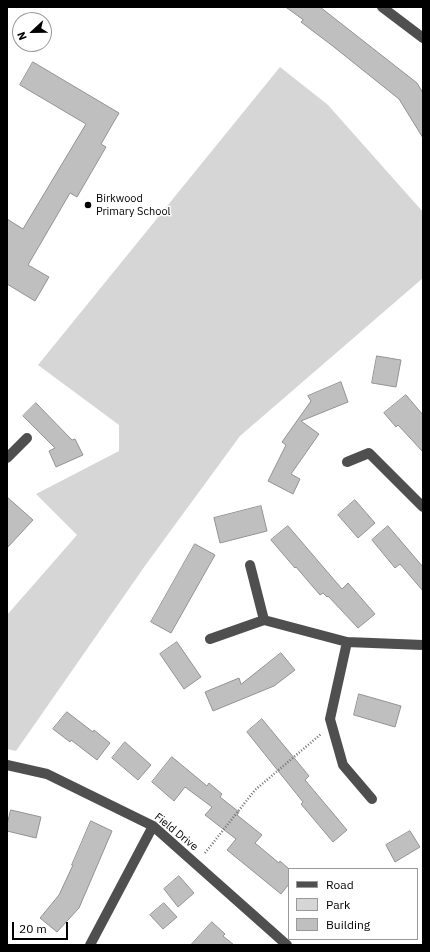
<!DOCTYPE html>
<html>
<head>
<meta charset="utf-8">
<style>
  body { margin:0 }
  #map { position:relative; width:430px; height:952px; overflow:hidden; background:#fff; font-family:"IBM Plex Sans",sans-serif }
  canvas { display:block }
  .frame { position:absolute; inset:0; border:8px solid #000; pointer-events:none }
  .legend { position:absolute; left:288px; top:868px; width:130px; height:72px; box-sizing:border-box; background:#fff; border:1px solid #999; margin:0; padding:5px 7px; list-style:none; font-size:12px; color:#000 }
  .legend li { display:flex; align-items:center; gap:8px; height:20px }
  .legend b { width:20px; border:1px solid #999 }
  .north { position:absolute; left:12px; top:12px; width:40px; height:40px; box-sizing:border-box; background:#fff; border:1px solid #999; border-radius:50%; rotate:248deg; font-size:11px; font-weight:700; line-height:16px; text-align:center; color:#000 }
  .north::after { content:''; display:block; margin:auto; width:14px; height:18px; background:#000; clip-path:polygon(50% 0,100% 100%,50% 72%,0 100%) }
  .scale { position:absolute; left:12px; top:922px; width:56px; height:18px; box-sizing:border-box; border:2px solid #000; border-top:0; padding-left:5px; font-size:12px; line-height:14px; white-space:nowrap; color:#000; -webkit-text-stroke:3px #fff; paint-order:stroke }
</style>
</head>
<body>
<div id="map">
<canvas width="430" height="952"></canvas>
<div class="frame"></div>
<ul class="legend">
<li><b style="height:5px;background:#4f4f4f"></b>Road</li>
<li><b style="height:11px;background:#d6d6d6"></b>Park</li>
<li><b style="height:11px;background:#bfbfbf"></b>Building</li>
</ul>
<div class="north">N</div>
<div class="scale">20 m</div>
</div>
<script>
const g = document.querySelector('canvas').getContext('2d');
g.lineJoin = 'round';
function fillPath(path, color) {
  g.fillStyle = color;
  g.fill(path, 'evenodd');
}
function stroke(path, color, width, dash) {
  g.strokeStyle = color;
  g.lineWidth = width;
  g.lineCap = dash ? 'butt' : 'round';
  g.setLineDash(dash || []);
  g.stroke(path);
}
function label(font, color, halo, rows, align = 'center') {
  g.font = font + ' "IBM Plex Sans",sans-serif';
  g.lineWidth = 3;
  g.setLineDash([]);
  g.textBaseline = 'middle';
  g.strokeStyle = halo;
  g.fillStyle = color;
  for (const [text, x, y, turn = 0] of rows) {
    g.save();
    g.translate(x, y);
    g.rotate((+turn || 0) * Math.PI / 180);
    g.textAlign = isNaN(turn) ? turn : align;
    if (halo) g.strokeText(text, 0, 0);
    g.fillText(text, 0, 0);
    g.restore();
  }
}
fillPath(new Path2D(`
  M 280,67 L 328,105 L 423,212 L 423,278 L 240,436 L 147,563 L 16,751 L 7,749 L 7,615 L 77,535 L 36,494 L 119,451 L 119,425 L 38,365 Z`), '#d6d6d6');
const building = new Path2D(`
  M 286,7 L 320,7 L 417,83 L 423,93 L 423,138 L 399,99 L 334,47 L 301,22 L 303,20 Z
  M 33,62 L 119,113 L 101,144 L 106,147 L 77,197 L 70,193 L 28,265 L 49,277 L 35,301 L 7,284 L 7,219 L 23,229 L 86,124 L 20,85 Z
  M 377,356 L 401,360 L 396,387 L 372,383 Z
  M 341,382 L 348,402 L 301,421 L 319,434 L 291,474 L 300,479 L 293,494 L 268,481 L 286,445 L 282,442 L 311,401 L 308,396 Z
  M 406,395 L 423,415 L 423,452 L 398,425 L 396,427 L 384,413 Z
  M 36,403 L 72,440 L 75,439 L 83,455 L 56,467 L 49,451 L 55,448 L 23,416 Z
  M 7,497 L 33,520 L 7,548 Z
  M 355,500 L 375,523 L 358,538 L 338,515 Z
  M 261,506 L 267,531 L 220,543 L 214,518 Z
  M 288,526 L 342,589 L 348,583 L 375,614 L 358,628 L 328,596 L 327,597 L 323,593 L 320,595 L 296,567 L 295,568 L 271,540 Z
  M 388,526 L 423,567 L 423,591 L 400,564 L 395,568 L 372,540 Z
  M 195,544 L 215,555 L 171,633 L 151,622 Z
  M 177,642 L 201,677 L 184,689 L 160,654 Z
  M 281,653 L 295,670 L 274,686 L 213,711 L 205,692 L 239,678 L 241,684 Z
  M 359,694 L 401,706 L 395,727 L 354,715 Z
  M 67,712 L 93,732 L 94,730 L 110,743 L 97,760 L 71,740 L 70,742 L 53,729 Z
  M 262,719 L 309,776 L 305,780 L 347,830 L 333,842 L 301,804 L 303,802 L 247,732 Z
  M 125,742 L 151,765 L 138,780 L 112,758 Z
  M 172,757 L 207,786 L 209,783 L 222,794 L 220,797 L 239,812 L 237,815 L 262,835 L 255,843 L 279,863 L 280,861 L 289,869 L 289,884 L 281,894 L 227,850 L 236,839 L 205,815 L 212,807 L 185,787 L 174,801 L 152,782 Z
  M 11,810 L 41,817 L 36,838 L 7,831 L 7,825 Z
  M 91,821 L 112,831 L 79,908 L 57,932 L 40,918 L 59,895 L 73,865 L 72,865 Z
  M 410,831 L 420,847 L 395,862 L 386,845 Z
  M 179,876 L 194,893 L 178,907 L 164,889 Z
  M 164,903 L 177,917 L 163,929 L 150,915 Z
  M 212,922 L 225,934 L 223,936 L 234,945 L 191,945 Z`);
fillPath(building, '#bfbfbf');
stroke(building, '#939393', 1);
stroke(new Path2D(`
  M 205,853 L 255,790 L 321,734`), '#717171', 2.5, [1, 2]);
stroke(new Path2D(`
  M 382,7 L 423,38
  M 7,458 L 27,438
  M 347,462 L 369,453 L 423,507
  M 250,565 L 264,620
  M 210,639 L 264,620 L 347,642 L 423,645
  M 347,642 L 330,719 L 343,765 L 372,799
  M 7,765 L 47,774 L 153,826 L 287,945
  M 90,945 L 153,826`), '#4f4f4f', 10);
for (const [x, y, r, color] of [
  [88,205,4,"#000"]
]) {
  const dot = new Path2D();
  dot.arc(x, y, r, 0, 2 * Math.PI);
  g.fillStyle = color;
  g.fill(dot);
  stroke(dot, '#fff', 1.5);
}
label('11px', '#000', '#fff', [
  ["Birkwood",96,199],
  ["Primary School",96,212]
], 'left');
label('11px', '#000', '#fff', [
  ["Field Drive",176,832,39]
]);
</script>
</body>
</html>
